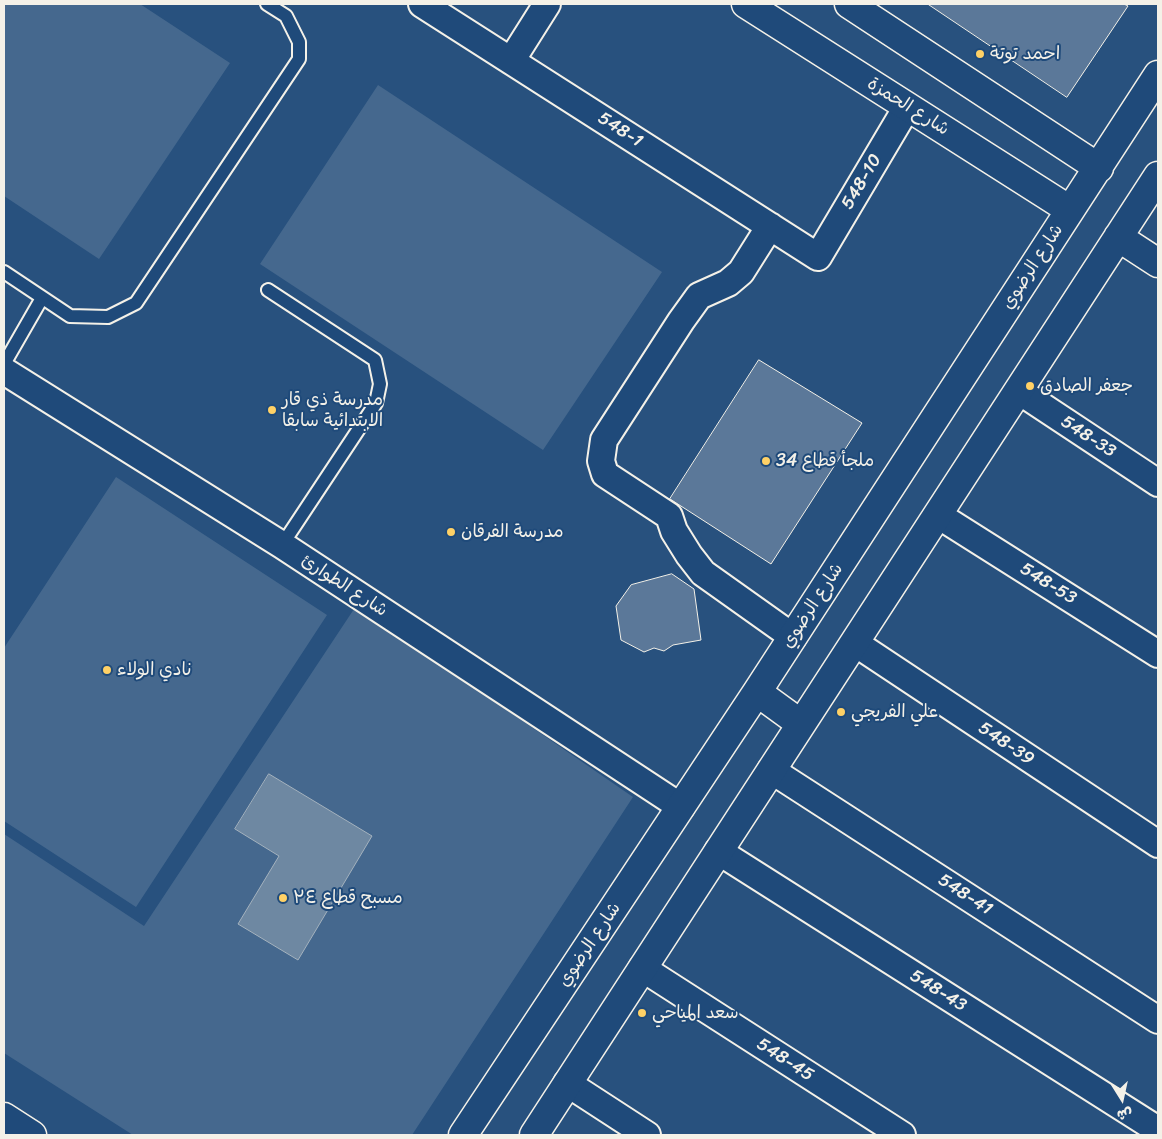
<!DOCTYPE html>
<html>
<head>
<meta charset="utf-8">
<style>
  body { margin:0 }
  #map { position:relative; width:1162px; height:1139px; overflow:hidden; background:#28517e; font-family:Sriracha,"Playpen Sans Arabic",sans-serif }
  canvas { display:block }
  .frame { position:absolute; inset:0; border:5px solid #f4f1e8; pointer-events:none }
  .north { position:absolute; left:1097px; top:1074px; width:50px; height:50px; -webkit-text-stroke:4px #1f4a7a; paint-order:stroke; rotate:170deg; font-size:14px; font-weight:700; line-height:20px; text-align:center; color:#f4f1e8 }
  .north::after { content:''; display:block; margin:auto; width:18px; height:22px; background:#f4f1e8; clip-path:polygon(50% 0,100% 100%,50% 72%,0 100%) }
</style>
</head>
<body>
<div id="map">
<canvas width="1162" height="1139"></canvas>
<div class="frame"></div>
<div class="north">ش</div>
</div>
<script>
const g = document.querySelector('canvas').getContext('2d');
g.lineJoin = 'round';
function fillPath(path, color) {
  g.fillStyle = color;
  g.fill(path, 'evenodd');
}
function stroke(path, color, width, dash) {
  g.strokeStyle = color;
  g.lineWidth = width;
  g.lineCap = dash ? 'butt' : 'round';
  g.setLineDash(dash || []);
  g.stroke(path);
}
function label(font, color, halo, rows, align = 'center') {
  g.font = font + ' Sriracha,"Playpen Sans Arabic",sans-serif';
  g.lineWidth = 4;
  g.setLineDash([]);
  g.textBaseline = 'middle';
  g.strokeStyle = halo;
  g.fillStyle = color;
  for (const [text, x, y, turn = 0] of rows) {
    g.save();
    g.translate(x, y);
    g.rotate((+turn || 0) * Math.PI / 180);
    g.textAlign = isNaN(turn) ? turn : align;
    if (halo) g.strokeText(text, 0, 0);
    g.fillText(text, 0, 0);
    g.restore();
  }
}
fillPath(new Path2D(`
  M 4,4 L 140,4 L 230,63 L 99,259 L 4,196 Z
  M 378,85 L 662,272 L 543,450 L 260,264 Z
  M 116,477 L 327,615 L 136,907 L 4,821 L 4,648 Z
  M 356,606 L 633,797 L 412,1135 L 133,1135 L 4,1053 L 4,834 L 144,926 Z`), '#45688e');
const water = new Path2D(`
  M 269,774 L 372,836 L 298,960 L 238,924 L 279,856 L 235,829 Z`);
fillPath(water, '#6e88a2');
stroke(water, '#a4b2be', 1);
const building = new Path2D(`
  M 928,4 L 1124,4 L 1128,6 L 1067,97 Z
  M 759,360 L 862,423 L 771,564 L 670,499 Z
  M 672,574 L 694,589 L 701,640 L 673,645 L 664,651 L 654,648 L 644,652 L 621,640 L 616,606 L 631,585 Z`);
fillPath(building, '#5b7899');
stroke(building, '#f4f1e8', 1);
const service = new Path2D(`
  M 4,272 L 70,316 L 108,317 L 136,303 L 299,59 L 299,42 L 286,16 L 267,4
  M 268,290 L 375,360 L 380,384 L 376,403 L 282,545
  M 4,364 L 42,298`);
const minor = new Path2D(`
  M 422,4 L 818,257 L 907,107
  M 511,61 L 547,4
  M 770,226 L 741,272 L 728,283 L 699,296 L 681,321 L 604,440 L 601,461 L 605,474 L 669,516 L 674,531 L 689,555 L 703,573 L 793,637
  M 4,371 L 282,545 L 681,807
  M 1019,391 L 1158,483
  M 938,515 L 1158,654
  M 855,643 L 1158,844
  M 771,770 L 1158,1020
  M 718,851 L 1158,1130
  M 642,968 L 902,1135
  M 567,1083 L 647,1135`);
const tertiary = new Path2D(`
  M 746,4 L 1070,210
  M 849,4 L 1099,168
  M 1118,237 L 1158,263
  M 757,692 L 801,724
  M 463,1135 L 757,692 L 1158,75
  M 534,1135 L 1158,176`);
const secondary = new Path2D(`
  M 4,1117 L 32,1135`);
stroke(service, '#f4f1e8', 16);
stroke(minor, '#f4f1e8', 30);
stroke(tertiary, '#f4f1e8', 31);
stroke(secondary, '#f4f1e8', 31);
stroke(service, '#1f4a7a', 12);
stroke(minor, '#1f4a7a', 26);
stroke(tertiary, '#1f4a7a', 28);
stroke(secondary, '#1f4a7a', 28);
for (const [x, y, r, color] of [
  [980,54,5,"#ffd166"],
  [1030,386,5,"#ffd166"],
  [272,410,5,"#ffd166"],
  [766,461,5,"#ffd166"],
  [451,532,5,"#ffd166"],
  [107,670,5,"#ffd166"],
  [841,712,5,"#ffd166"],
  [283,898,5,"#ffd166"],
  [642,1013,5,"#ffd166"]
]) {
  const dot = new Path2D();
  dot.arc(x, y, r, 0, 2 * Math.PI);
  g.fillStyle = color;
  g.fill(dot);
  stroke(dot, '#1f4a7a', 2);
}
label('18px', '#f4f1e8', '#1f4a7a', [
  ["احمد توتة",990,54],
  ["جعفر الصادق",1040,386],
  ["مدرسة ذي قار",282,400],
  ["الابتدائية سابقا",282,421],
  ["ملجأ قطاع 34",776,461],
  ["مدرسة الفرقان",461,532],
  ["نادي الولاء",117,670],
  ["علي الفريجي",851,712],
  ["مسبح قطاع ٣٤",293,898],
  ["سعد المياحي",652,1013]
], 'left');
label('18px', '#f4f1e8', '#1f4a7a', [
  ["شارع الحمزة",908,107,32],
  ["548-1",620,130,33],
  ["548-10",862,182,-59],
  ["شارع الرضوي",1033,267,-57],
  ["548-33",1088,437,33],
  ["548-53",1048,584,32],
  ["شارع الطوارئ",344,586,33],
  ["شارع الرضوي",813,606,-57],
  ["548-39",1006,744,34],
  ["548-41",965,895,33],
  ["شارع الرضوي",590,945,-56],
  ["548-43",938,991,32],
  ["548-45",785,1060,33]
]);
</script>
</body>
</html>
